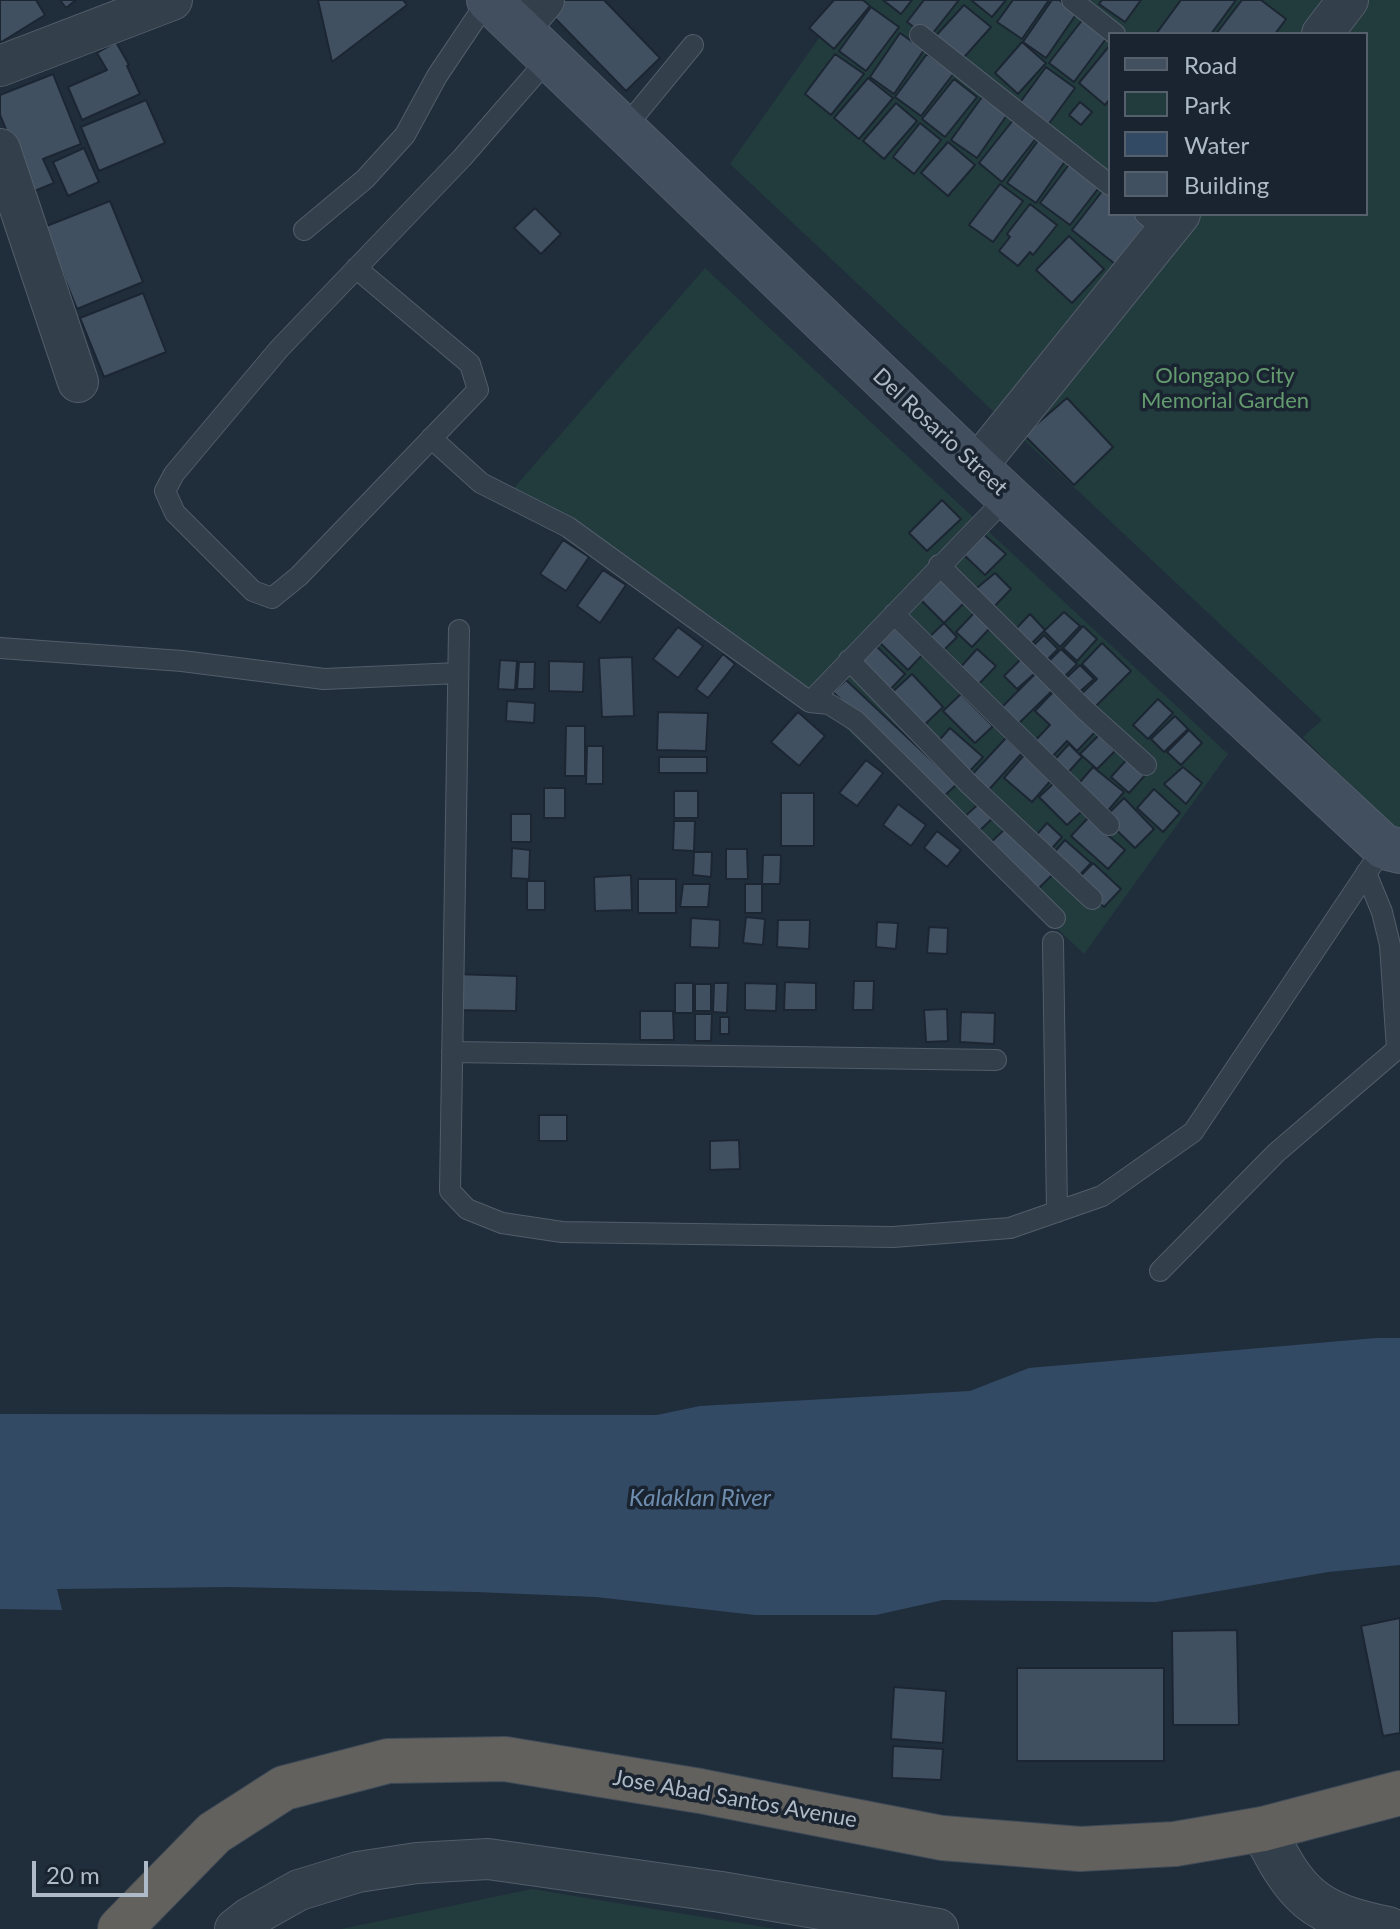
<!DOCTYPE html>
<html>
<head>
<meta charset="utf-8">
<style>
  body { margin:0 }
  #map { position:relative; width:1400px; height:1929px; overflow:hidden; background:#202e3c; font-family:Lato,sans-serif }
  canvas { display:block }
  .legend { position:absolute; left:1108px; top:32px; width:260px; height:184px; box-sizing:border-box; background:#1a2431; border:2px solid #56606d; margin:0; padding:10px 14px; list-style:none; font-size:24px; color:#afbac8 }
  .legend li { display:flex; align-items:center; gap:16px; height:40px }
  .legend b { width:40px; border:2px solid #56606d }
  .scale { position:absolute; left:32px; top:1861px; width:116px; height:36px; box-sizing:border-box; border:4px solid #afbac8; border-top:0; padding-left:10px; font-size:24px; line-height:28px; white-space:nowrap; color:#afbac8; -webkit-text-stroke:6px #1a2431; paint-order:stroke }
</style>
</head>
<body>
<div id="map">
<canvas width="1400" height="1929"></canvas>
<ul class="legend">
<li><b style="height:10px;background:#424f5f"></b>Road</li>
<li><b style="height:22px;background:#223b3d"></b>Park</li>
<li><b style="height:22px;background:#334a65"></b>Water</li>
<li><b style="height:22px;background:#415060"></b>Building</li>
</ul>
<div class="scale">20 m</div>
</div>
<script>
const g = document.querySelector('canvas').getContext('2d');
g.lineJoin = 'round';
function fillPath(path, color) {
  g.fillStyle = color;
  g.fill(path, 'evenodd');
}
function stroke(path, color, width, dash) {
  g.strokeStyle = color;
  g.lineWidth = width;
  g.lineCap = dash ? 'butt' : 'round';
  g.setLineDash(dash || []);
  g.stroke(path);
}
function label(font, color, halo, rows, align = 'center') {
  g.font = font + ' Lato,sans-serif';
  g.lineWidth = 7;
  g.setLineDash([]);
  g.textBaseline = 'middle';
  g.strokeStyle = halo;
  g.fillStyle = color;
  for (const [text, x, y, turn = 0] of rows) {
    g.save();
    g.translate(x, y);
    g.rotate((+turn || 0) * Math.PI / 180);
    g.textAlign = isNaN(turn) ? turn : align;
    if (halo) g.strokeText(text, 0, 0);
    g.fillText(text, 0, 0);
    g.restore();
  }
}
fillPath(new Path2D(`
  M 846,0 L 1400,0 L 1400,836 L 1303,737 L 1322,720 L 730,164 ZM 1110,34 L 1366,34 L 1366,214 L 1110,214 Z
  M 705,268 L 1228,754 L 1084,954 L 796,681 L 514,488 Z
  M 532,1889 L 776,1929 L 341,1929 Z`), '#223b3d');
fillPath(new Path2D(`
  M 1376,1338 L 1400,1338 L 1400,1565 L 1328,1572 L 1156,1602 L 943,1600 L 876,1615 L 755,1615 L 596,1597 L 476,1592 L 230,1587 L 57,1589 L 62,1610 L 0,1609 L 0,1414 L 657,1415 L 700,1406 L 970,1391 L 1029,1368 Z`), '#334a65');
const building = new Path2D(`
  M 0,0 L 36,0 L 45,15 L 0,43 Z
  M 60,0 L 76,0 L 66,8 Z
  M 318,0 L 403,0 L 407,5 L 332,62 Z
  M 557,0 L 604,0 L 660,58 L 626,91 L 547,10 Z
  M 834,0 L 863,0 L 870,6 L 834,49 L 809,28 Z
  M 883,0 L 912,0 L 901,14 Z
  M 924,0 L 959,0 L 929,38 L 907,22 Z
  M 971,0 L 1006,0 L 992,17 Z
  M 1013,0 L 1049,0 L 1022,39 L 997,22 Z
  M 1052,0 L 1059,0 L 1077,13 L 1046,58 L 1023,42 Z
  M 1102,0 L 1141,0 L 1125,22 L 1099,4 Z
  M 1181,0 L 1236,0 L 1211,34 L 1156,34 Z
  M 1242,0 L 1261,0 L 1286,19 L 1275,34 L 1216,34 Z
  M 964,5 L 991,27 L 959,63 L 932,40 Z
  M 871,7 L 899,27 L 866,71 L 839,51 Z
  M 1083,19 L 1108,36 L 1074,82 L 1049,63 Z
  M 900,33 L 924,50 L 894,94 L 870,77 Z
  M 116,42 L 129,65 L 127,66 L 140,94 L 82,120 L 68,87 L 107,70 L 97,53 Z
  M 1022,42 L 1046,63 L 1018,94 L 995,73 Z
  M 1110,45 L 1110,99 L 1105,105 L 1079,83 Z
  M 835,54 L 864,74 L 831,115 L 805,94 Z
  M 927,54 L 954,73 L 921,116 L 895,97 Z
  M 1046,67 L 1075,88 L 1045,129 L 1016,108 Z
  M 53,74 L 81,144 L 43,159 L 54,183 L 32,192 L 0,115 L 0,95 Z
  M 868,78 L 893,98 L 859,139 L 834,118 Z
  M 954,79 L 977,97 L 945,137 L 922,119 Z
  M 982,97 L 1007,115 L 977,158 L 951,140 Z
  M 146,100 L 165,143 L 99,171 L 81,127 Z
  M 1080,102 L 1092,112 L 1081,125 L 1069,115 Z
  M 896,103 L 917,121 L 884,159 L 863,141 Z
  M 1014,119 L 1037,137 L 1002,182 L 979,163 Z
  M 920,123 L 941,140 L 914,174 L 893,157 Z
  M 1040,138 L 1068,157 L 1036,203 L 1007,183 Z
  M 948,142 L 975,165 L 948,196 L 921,173 Z
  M 84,148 L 99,182 L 68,196 L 53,162 Z
  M 1074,158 L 1104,181 L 1070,225 L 1040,203 Z
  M 1000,184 L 1023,201 L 993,242 L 969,225 Z
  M 1107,185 L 1110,187 L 1110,214 L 1144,214 L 1150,219 L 1115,264 L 1072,230 Z
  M 110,201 L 143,282 L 77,309 L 44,227 Z
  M 1030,204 L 1057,225 L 1033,255 L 1030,252 L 1018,266 L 999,251 L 1010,237 L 1007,234 Z
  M 535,208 L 561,234 L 541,254 L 514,228 Z
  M 1069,236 L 1104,269 L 1072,303 L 1036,270 Z
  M 143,293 L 166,352 L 104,377 L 80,318 Z
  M 1067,398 L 1113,447 L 1074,485 L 1024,435 Z
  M 942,500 L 961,519 L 927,551 L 909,533 Z
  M 982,533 L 1006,554 L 985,575 L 962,553 Z
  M 563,540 L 589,557 L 566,591 L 540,574 Z
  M 603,570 L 626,585 L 600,623 L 577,606 Z
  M 995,573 L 1011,589 L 991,610 L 972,592 Z
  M 939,577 L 964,603 L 944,623 L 920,599 Z
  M 1064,612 L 1080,626 L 1060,647 L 1044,631 Z
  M 974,613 L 990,628 L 972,647 L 956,632 Z
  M 1030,614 L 1045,630 L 1026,649 L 1011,634 Z
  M 894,622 L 926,651 L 908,670 L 877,640 Z
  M 944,623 L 957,637 L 938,656 L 924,642 Z
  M 1083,626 L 1097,639 L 1077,661 L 1063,648 Z
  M 678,627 L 703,646 L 678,678 L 653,659 Z
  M 1044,635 L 1058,649 L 1041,666 L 1027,652 Z
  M 1102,643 L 1131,671 L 1090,712 L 1077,698 L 1097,679 L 1082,664 Z
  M 874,644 L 905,674 L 886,694 L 854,664 Z
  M 977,649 L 996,666 L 976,687 L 958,670 Z
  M 1061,649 L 1077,664 L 1059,682 L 1044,666 Z
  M 723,654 L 735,664 L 708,698 L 696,689 Z
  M 632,657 L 634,716 L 602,717 L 599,658 Z
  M 1021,659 L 1035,673 L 1017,689 L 1004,676 Z
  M 500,660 L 517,661 L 515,690 L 498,689 Z
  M 549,661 L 584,662 L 583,692 L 549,691 Z
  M 519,662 L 535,662 L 534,689 L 517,689 Z
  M 1080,665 L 1094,679 L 1075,696 L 1062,682 Z
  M 1039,670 L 1056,687 L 1014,728 L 998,711 Z
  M 912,674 L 943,707 L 919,730 L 888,696 Z
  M 846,680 L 957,784 L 942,798 L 833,692 Z
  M 1053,692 L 1095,732 L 1077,751 L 1067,741 L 1049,760 L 1032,744 L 1050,725 L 1035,711 Z
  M 961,694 L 993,726 L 975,743 L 943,711 Z
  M 1158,699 L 1173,713 L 1148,739 L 1133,725 Z
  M 507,701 L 535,703 L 534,723 L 506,721 Z
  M 658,712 L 708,713 L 706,751 L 657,750 Z
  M 798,712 L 825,736 L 799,766 L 771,742 Z
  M 1175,716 L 1188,729 L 1164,752 L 1151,739 Z
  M 566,726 L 585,726 L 585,776 L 565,776 Z
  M 950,728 L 983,757 L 966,775 L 934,746 Z
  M 1189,730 L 1202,743 L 1181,765 L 1167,752 Z
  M 1099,735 L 1115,751 L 1097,769 L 1080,754 Z
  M 1006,738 L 1022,753 L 984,795 L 967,780 Z
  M 1069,744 L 1082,757 L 1063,778 L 1049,766 Z
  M 587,746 L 603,746 L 603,784 L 586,784 Z
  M 1025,754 L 1053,778 L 1032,802 L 1004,778 Z
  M 1130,756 L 1148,772 L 1129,793 L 1111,777 Z
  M 659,757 L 707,757 L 707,773 L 659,773 Z
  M 866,760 L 883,773 L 857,806 L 839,793 Z
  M 1093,767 L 1124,792 L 1105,814 L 1074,789 Z
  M 1183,767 L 1202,783 L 1186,804 L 1164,784 Z
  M 1054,783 L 1082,811 L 1067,825 L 1039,797 Z
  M 544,788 L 565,788 L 565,818 L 544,818 Z
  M 1154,789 L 1180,813 L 1163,832 L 1137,808 Z
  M 674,791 L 698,791 L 698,818 L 674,818 Z
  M 781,793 L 814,793 L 814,846 L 781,846 Z
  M 1124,798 L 1154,829 L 1135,848 L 1104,818 Z
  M 983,800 L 997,814 L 976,834 L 962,819 Z
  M 898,804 L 926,825 L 911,846 L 883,825 Z
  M 511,814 L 531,814 L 531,842 L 511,842 Z
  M 1088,818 L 1125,850 L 1108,869 L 1071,836 Z
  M 674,821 L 695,821 L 694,851 L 673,850 Z
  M 1047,823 L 1062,837 L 1046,855 L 1031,841 Z
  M 1006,828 L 1053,874 L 1034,893 L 987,846 Z
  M 937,831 L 961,850 L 947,867 L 924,848 Z
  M 1065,840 L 1091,863 L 1075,880 L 1050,857 Z
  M 512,848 L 530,850 L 529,879 L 511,878 Z
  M 726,849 L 747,849 L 748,879 L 726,879 Z
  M 694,852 L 712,852 L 711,877 L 693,875 Z
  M 763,855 L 781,855 L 780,884 L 762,884 Z
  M 1093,863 L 1121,889 L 1104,907 L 1075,882 Z
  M 631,875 L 632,910 L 595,911 L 594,877 Z
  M 638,879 L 676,879 L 676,913 L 638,913 Z
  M 527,881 L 545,881 L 545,910 L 527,910 Z
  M 683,884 L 710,884 L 708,907 L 680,907 Z
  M 745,884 L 762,884 L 762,913 L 745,913 Z
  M 746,917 L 765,919 L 763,945 L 743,943 Z
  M 691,918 L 720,920 L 719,948 L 690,947 Z
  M 778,920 L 810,920 L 809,949 L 777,947 Z
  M 877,922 L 898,923 L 896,949 L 876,947 Z
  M 929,927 L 948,928 L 947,954 L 927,953 Z
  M 454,974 L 517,976 L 516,1011 L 454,1010 Z
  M 854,981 L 874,981 L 873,1010 L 853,1010 Z
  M 785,982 L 816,983 L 816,1010 L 784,1010 Z
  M 675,983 L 693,983 L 693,1013 L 675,1013 Z
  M 714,983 L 728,983 L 727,1013 L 713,1012 Z
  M 745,983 L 777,984 L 776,1011 L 745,1010 Z
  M 695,984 L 711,984 L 711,1011 L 695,1011 Z
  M 947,1009 L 948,1041 L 926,1042 L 924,1010 Z
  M 640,1011 L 673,1011 L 674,1040 L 640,1040 Z
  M 961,1012 L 995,1013 L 994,1044 L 960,1042 Z
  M 695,1014 L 712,1014 L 711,1041 L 695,1041 Z
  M 720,1017 L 729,1017 L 729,1034 L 720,1034 Z
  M 539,1115 L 567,1115 L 567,1141 L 539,1141 Z
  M 739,1140 L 740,1169 L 710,1170 L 710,1141 Z
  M 1400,1618 L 1400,1733 L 1383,1736 L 1361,1626 Z
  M 1237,1630 L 1239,1725 L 1173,1725 L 1172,1631 Z
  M 1017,1668 L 1164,1668 L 1164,1761 L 1017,1761 Z
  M 894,1687 L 946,1691 L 943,1743 L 891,1739 Z
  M 893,1746 L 943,1749 L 941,1780 L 892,1778 Z`);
fillPath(building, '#415060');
stroke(building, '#1c2633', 2);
const service = new Path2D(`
  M 1072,0 L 1115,34
  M 920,35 L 1110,185
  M 623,130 L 693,45
  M 1145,214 L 1166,231
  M 304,230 L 365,179 L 405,135 L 437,76 L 488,0
  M 356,268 L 470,364 L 478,390 L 299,576 L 272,598 L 253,591 L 175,513 L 165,491 L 174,474 L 279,349 L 462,158 L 549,58
  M 431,438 L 481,483 L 568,527 L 810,702 L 829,704 L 856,721 L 1055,918
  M 939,565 L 1085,710 L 1146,765
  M 894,614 L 1109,825
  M 459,630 L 450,1191 L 467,1209 L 502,1223 L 562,1232 L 893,1237 L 1010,1228 L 1102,1196 L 1193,1132 L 1384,847
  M 0,648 L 182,661 L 324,679 L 458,673
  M 849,660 L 970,785 L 1092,899
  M 810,702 L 1008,496
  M 1053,942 L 1057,1212
  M 452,1052 L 996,1060
  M 1160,1271 L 1276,1153 L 1397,1049 L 1390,945 L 1382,912 L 1366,873`);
const minor = new Path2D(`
  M 519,29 L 544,0
  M 1322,34 L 1348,0
  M 0,66 L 172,0
  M 0,149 L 78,382
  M 976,467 L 1180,214
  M 235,1929 L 249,1918 L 299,1890 L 358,1872 L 417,1863 L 488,1859 L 721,1892 L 938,1929`);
const tertiary = new Path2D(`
  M 1263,1829 C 1296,1896 1313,1914 1388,1929`);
const secondary = new Path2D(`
  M 489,0 L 976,467 L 1384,847 L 1400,851`);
const trunk = new Path2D(`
  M 120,1929 L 214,1833 L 284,1788 L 388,1761 L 505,1759 L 700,1791 L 942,1838 L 1080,1849 L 1175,1844 L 1263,1829 L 1400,1793`);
stroke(service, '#525d6a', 22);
stroke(minor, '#525d6a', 42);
stroke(tertiary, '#525d6a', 46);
stroke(secondary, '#525d6a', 46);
stroke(trunk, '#3f4a57', 46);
stroke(service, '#343f4c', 20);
stroke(minor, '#343f4c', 40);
stroke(tertiary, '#343f4c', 44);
stroke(secondary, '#424f5f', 44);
stroke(trunk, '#62615e', 44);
label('22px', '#649b6e', '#1a2431', [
  ["Olongapo City",1225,376],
  ["Memorial Garden",1225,401]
]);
label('22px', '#afbac8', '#1a2431', [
  ["Del Rosario Street",940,432,43],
  ["Jose Abad Santos Avenue",735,1799,10]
]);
label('italic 24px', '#6e8dae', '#1a2431', [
  ["Kalaklan River",700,1498]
]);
</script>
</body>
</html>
